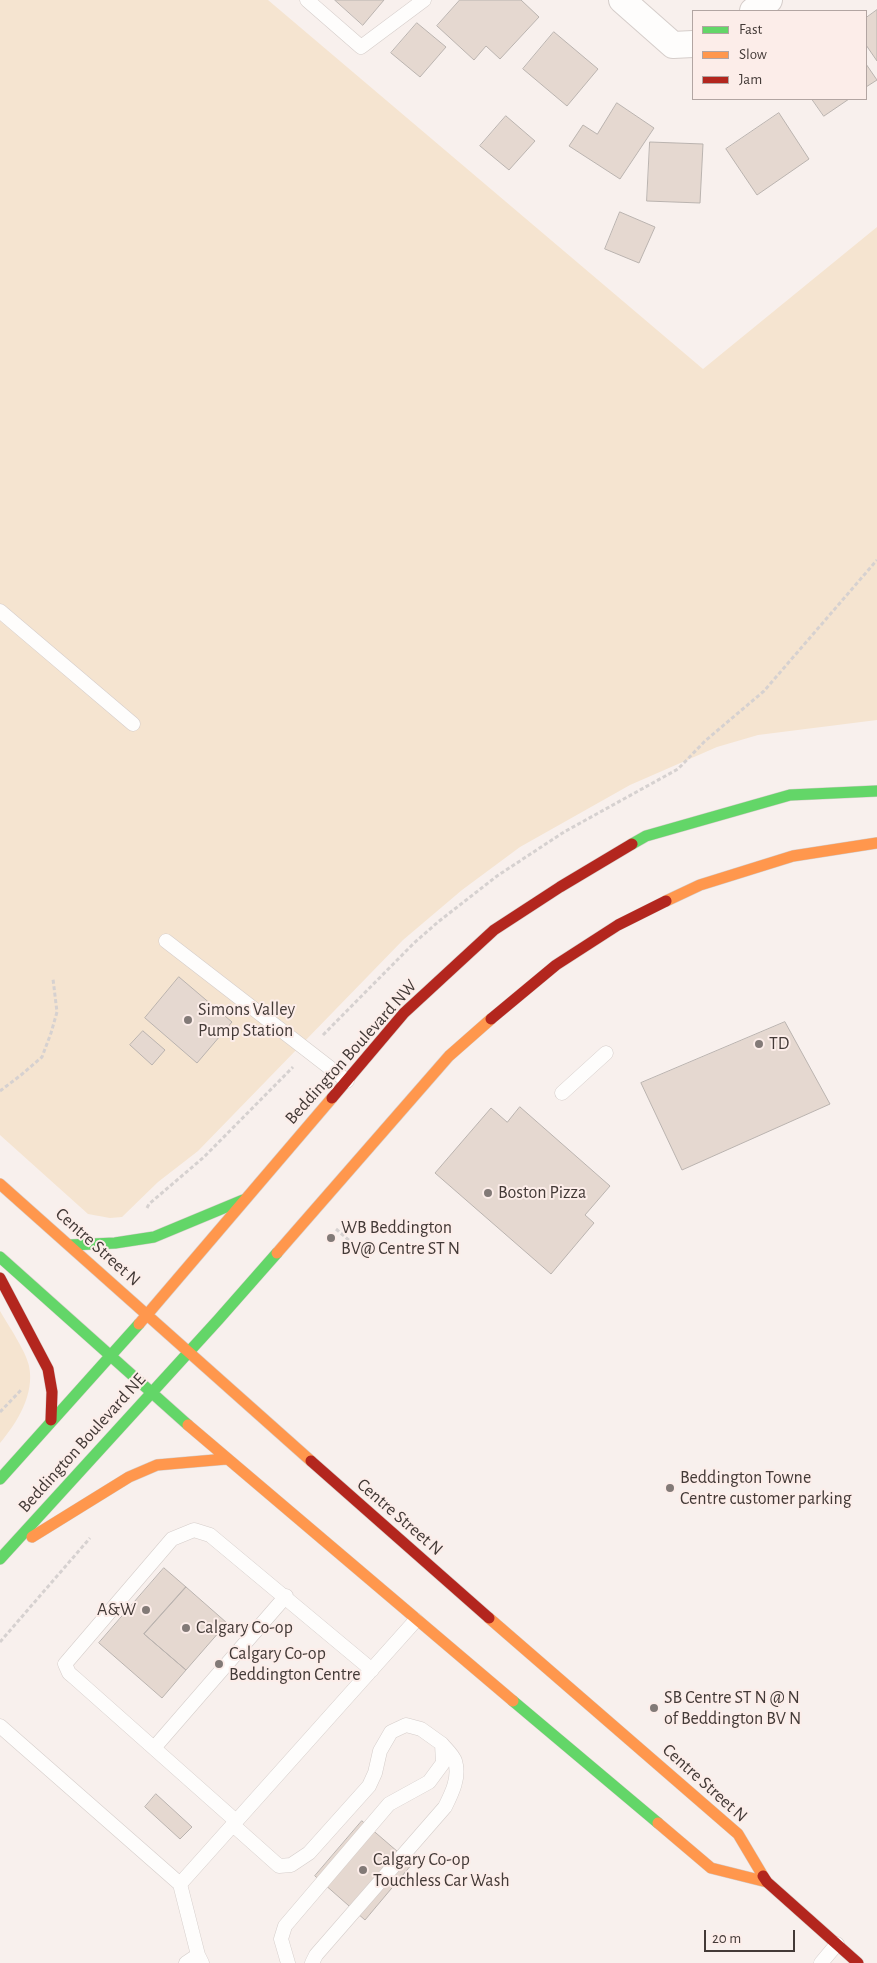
<!DOCTYPE html>
<html>
<head>
<meta charset="utf-8">
<style>
  body { margin:0 }
  #map { position:relative; width:877px; height:1963px; overflow:hidden; background:#f8f0ed; font-family:"Alegreya Sans",sans-serif }
  canvas { display:block }
  .legend { position:absolute; left:692px; top:10px; width:175px; height:90px; box-sizing:border-box; background:#fcede9; border:1px solid #b2a5a2; margin:0; padding:6px 9px; list-style:none; font-size:15px; color:#433a37 }
  .legend li { display:flex; align-items:center; gap:10px; height:25px }
  .legend b { width:25px; border:1px solid #b2a5a2 }
  .scale { position:absolute; left:704px; top:1930px; width:91px; height:22px; box-sizing:border-box; border:2px solid #433a37; border-top:0; padding-left:6px; font-size:15px; line-height:18px; white-space:nowrap; color:#433a37; -webkit-text-stroke:4px #fcede9; paint-order:stroke }
</style>
</head>
<body>
<div id="map">
<canvas width="877" height="1963"></canvas>
<ul class="legend">
<li><b style="height:6px;background:#63d668"></b>Fast</li>
<li><b style="height:6px;background:#ff974d"></b>Slow</li>
<li><b style="height:6px;background:#b3261e"></b>Jam</li>
</ul>
<div class="scale">20 m</div>
</div>
<script>
const g = document.querySelector('canvas').getContext('2d');
g.lineJoin = 'round';
function fillPath(path, color) {
  g.fillStyle = color;
  g.fill(path, 'evenodd');
}
function stroke(path, color, width, dash) {
  g.strokeStyle = color;
  g.lineWidth = width;
  g.lineCap = dash ? 'butt' : 'round';
  g.setLineDash(dash || []);
  g.stroke(path);
}
function label(font, color, halo, rows, align = 'center') {
  g.font = font + ' "Alegreya Sans",sans-serif';
  g.lineWidth = 4;
  g.setLineDash([]);
  g.textBaseline = 'middle';
  g.strokeStyle = halo;
  g.fillStyle = color;
  for (const [text, x, y, turn = 0] of rows) {
    g.save();
    g.translate(x, y);
    g.rotate((+turn || 0) * Math.PI / 180);
    g.textAlign = isNaN(turn) ? turn : align;
    if (halo) g.strokeText(text, 0, 0);
    g.fillText(text, 0, 0);
    g.restore();
  }
}
fillPath(new Path2D(`
  M 0,0 L 268,0 L 703,369 L 877,227 L 877,720 L 758,735 L 717,747 L 630,785 L 520,847 L 462,890 L 403,940 L 198,1151 L 158,1182 L 122,1217 L 110,1218 L 88,1214 L 0,1135 Z
  M 0,1311 C 8,1325 26,1351 29,1366 C 35,1394 17,1423 0,1443 Z`), '#f5e4d0');
const building = new Path2D(`
  M 335,0 L 384,0 L 363,25 Z
  M 460,0 L 521,0 L 539,17 L 500,59 L 486,46 L 474,60 L 437,26 Z
  M 877,10 L 877,61 L 866,45 L 866,18 Z
  M 417,23 L 446,47 L 420,77 L 391,53 Z
  M 554,32 L 598,69 L 567,106 L 523,69 Z
  M 866,64 L 877,80 L 866,87 Z
  M 812,99 L 849,99 L 824,116 Z
  M 617,103 L 654,128 L 620,179 L 569,146 L 583,125 L 597,134 Z
  M 779,113 L 809,159 L 757,195 L 726,149 Z
  M 506,116 L 535,141 L 509,170 L 480,146 Z
  M 650,142 L 703,144 L 700,203 L 647,201 Z
  M 620,212 L 655,227 L 639,263 L 605,249 Z
  M 179,977 L 232,1022 L 197,1063 L 145,1018 Z
  M 785,1022 L 830,1104 L 682,1170 L 641,1083 Z
  M 143,1031 L 165,1050 L 152,1065 L 130,1045 Z
  M 520,1107 L 610,1186 L 585,1215 L 594,1223 L 551,1274 L 435,1173 L 491,1108 L 507,1122 Z
  M 164,1568 L 186,1587 L 144,1634 L 186,1670 L 162,1698 L 99,1643 Z
  M 186,1587 L 227,1623 L 186,1670 L 144,1634 Z
  M 156,1794 L 192,1827 L 180,1839 L 145,1807 Z
  M 362,1821 L 412,1864 L 365,1920 L 315,1876 Z`);
fillPath(building, '#e5d8d0');
stroke(building, '#bab3af', 1);
const lane = new Path2D(`
  M 307,0 L 361,47 L 424,0
  M 0,611 L 133,724
  M 166,941 L 347,1081
  M 562,1093 L 606,1053
  M 0,1726 L 180,1884 L 198,1955 L 202,1963
  M 154,1748 L 286,1596
  M 236,1821 L 76,1679 L 69,1673 L 65,1664 L 172,1539 L 194,1530 L 210,1535 L 372,1670
  M 233,1825 L 279,1866 L 291,1865 L 309,1853 L 369,1786 L 375,1773 L 380,1751 L 391,1732 L 406,1725 L 421,1729 L 442,1744 L 443,1763 L 429,1782 L 389,1804 L 285,1926 L 281,1939 L 288,1963
  M 180,1884 L 416,1620
  M 186,1963 L 198,1955
  M 312,1963 L 316,1955 L 445,1807 C 452,1793 460,1777 455,1761 C 453,1755 446,1749 442,1744
  M 821,1963 L 837,1944`);
const street = new Path2D(`
  M 622,0 L 673,45 L 693,44
  M 753,11 L 769,0`);
const fast = new Path2D(`
  M 632,844 L 646,836 L 790,795 L 877,791
  M 70,1245 L 115,1243 L 154,1237 L 243,1200
  M 0,1257 L 188,1425
  M 0,1479 L 139,1324
  M 0,1559 L 218,1320 L 277,1253
  M 513,1701 L 658,1823`);
const slow = new Path2D(`
  M 666,901 L 700,885 L 793,856 L 877,843
  M 0,1184 L 311,1461
  M 277,1253 L 449,1056 L 491,1019
  M 139,1324 L 332,1098
  M 188,1425 L 513,1701
  M 32,1537 L 129,1477 L 157,1465 L 226,1459
  M 489,1618 L 738,1834 L 763,1876
  M 658,1823 L 711,1868 L 767,1882`);
const jam = new Path2D(`
  M 491,1019 L 556,965 L 618,925 L 666,901
  M 332,1098 L 404,1013 L 494,930 L 560,887 L 632,844
  M 0,1278 L 48,1369 L 52,1392 L 51,1420
  M 311,1461 L 489,1618
  M 763,1876 L 767,1882 L 858,1963`);
stroke(lane, '#d5cdca', 15);
stroke(street, '#d5cdca', 28);
stroke(fast, '#d5cdca', 12);
stroke(slow, '#d5cdca', 12);
stroke(jam, '#d5cdca', 12);
stroke(new Path2D(`
  M 323,1035 L 414,943 L 438,922 L 497,876 L 564,832 L 678,769 L 705,741 L 764,691 L 877,560
  M 0,1091 L 21,1075 L 42,1057 L 51,1033 L 57,1012 L 53,979
  M 147,1208 L 149,1204 L 204,1157 L 293,1067
  M 336,1229 L 351,1242
  M 0,1412 L 22,1389
  M 0,1642 L 90,1538`), '#d6d1d0', 3, [4, 2.5]);
stroke(lane, '#fefdfc', 14);
stroke(street, '#fefdfc', 26);
stroke(fast, '#63d668', 11);
stroke(slow, '#ff974d', 11);
stroke(jam, '#b3261e', 11);
for (const [x, y, r, color] of [
  [188,1020,5,"#827a77"],
  [759,1044,5,"#827a77"],
  [488,1193,5,"#827a77"],
  [331,1238,5,"#827a77"],
  [670,1488,5,"#827a77"],
  [146,1610,5,"#827a77"],
  [186,1628,5,"#827a77"],
  [219,1664,5,"#827a77"],
  [654,1708,5,"#827a77"],
  [363,1870,5,"#827a77"]
]) {
  const dot = new Path2D();
  dot.arc(x, y, r, 0, 2 * Math.PI);
  g.fillStyle = color;
  g.fill(dot);
  stroke(dot, '#fcede9', 2);
}
label('18px', '#433a37', '#fcede9', [
  ["Simons Valley",198,1010],
  ["Pump Station",198,1031],
  ["TD",769,1044],
  ["Boston Pizza",498,1193],
  ["WB Beddington",341,1228],
  ["BV@ Centre ST N",341,1249],
  ["Beddington Towne",680,1478],
  ["Centre customer parking",680,1499],
  ["A&W",136,1610,"right"],
  ["Calgary Co-op",196,1628],
  ["Calgary Co-op",229,1654],
  ["Beddington Centre",229,1675],
  ["SB Centre ST N @ N",664,1698],
  ["of Beddington BV N",664,1719],
  ["Calgary Co-op",373,1860],
  ["Touchless Car Wash",373,1881]
], 'left');
label('18px', '#433a37', '#fcede9', [
  ["Beddington Boulevard NW",351,1052,-48],
  ["Centre Street N",98,1247,42],
  ["Beddington Boulevard NE",82,1443,-48],
  ["Centre Street N",400,1517,41],
  ["Centre Street N",705,1783,42]
]);
</script>
</body>
</html>
